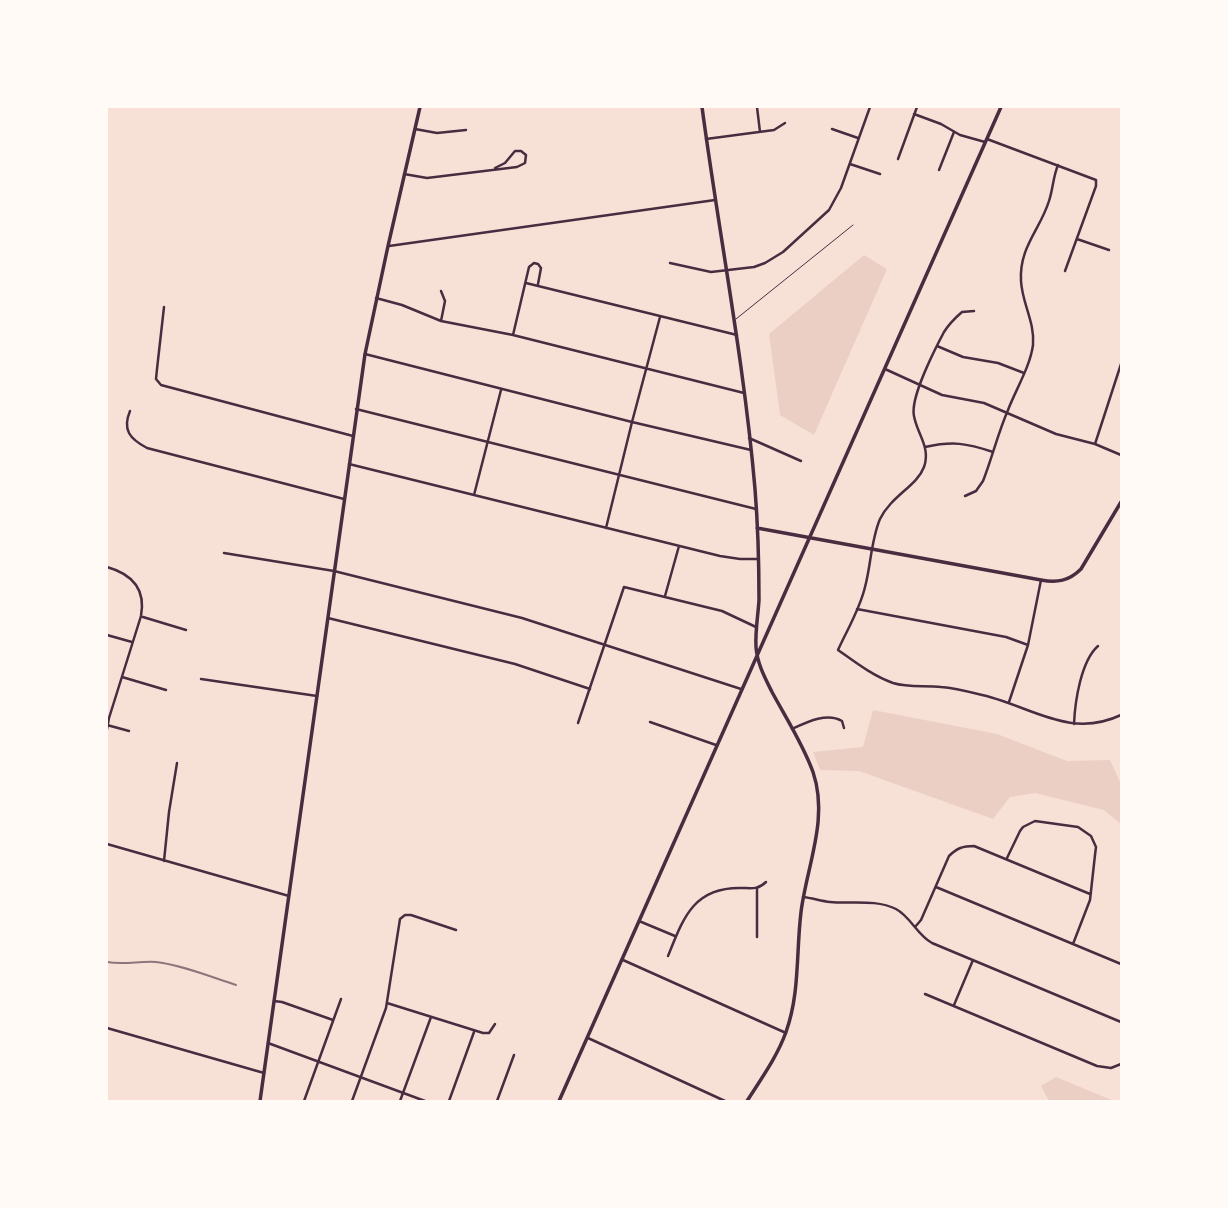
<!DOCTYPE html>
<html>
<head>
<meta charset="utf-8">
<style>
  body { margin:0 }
  #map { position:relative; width:1228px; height:1208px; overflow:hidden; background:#f7e1d7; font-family:Cabin,sans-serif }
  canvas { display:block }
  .frame { position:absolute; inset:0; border:108px solid #fffaf5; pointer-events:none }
</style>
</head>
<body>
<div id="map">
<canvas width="1228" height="1208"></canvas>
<div class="frame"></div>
</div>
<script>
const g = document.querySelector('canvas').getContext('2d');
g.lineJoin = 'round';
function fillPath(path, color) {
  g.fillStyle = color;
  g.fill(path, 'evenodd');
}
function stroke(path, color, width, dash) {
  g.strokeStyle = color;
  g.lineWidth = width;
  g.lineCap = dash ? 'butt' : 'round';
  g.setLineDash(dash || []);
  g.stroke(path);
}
fillPath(new Path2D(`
  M 864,255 L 887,269 L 814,435 L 780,415 L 769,334 Z
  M 873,710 L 997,734 L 1067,761 L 1110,760 L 1121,784 L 1121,824 L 1104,810 L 1035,793 L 1010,797 L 993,819 L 859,771 L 820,770 L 813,752 L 863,747 Z
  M 1056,1077 L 1114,1101 L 1049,1101 L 1041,1086 Z`), '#ebcfc5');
stroke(new Path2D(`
  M 736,319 L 853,225`), '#4a2c40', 1);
stroke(new Path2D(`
  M 757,107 L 760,132
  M 914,114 L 941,124 L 960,135 L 985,142
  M 415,129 L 437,133 L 466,130
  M 832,129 L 858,138
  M 706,139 L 774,130 L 785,123
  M 987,139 L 1096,180 L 1096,186 L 1065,271
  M 898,159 L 917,107
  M 850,164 L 880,174
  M 939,170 L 954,132
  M 404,174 L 427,178 L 517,167 L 525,163 L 526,155 L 521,151 L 515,151 L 505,163 L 495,168
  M 1077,239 L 1109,250
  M 389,246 L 715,200
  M 670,263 L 711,272 L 754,267 L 765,263 L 783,252 L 829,210 L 841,188 L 870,107
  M 526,283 L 737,335
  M 441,291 L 445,301 L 441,321
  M 376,298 L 402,305 L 441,321 L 513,335 L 744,393
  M 164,307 L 157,369 L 156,379 L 161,385 L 353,436
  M 974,311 L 962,312 C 955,318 949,324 944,332 C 935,349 910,398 914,416 C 917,434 931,447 924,467 C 917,486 891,496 880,519 C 871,540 871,565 865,587 C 860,609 847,630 838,650 C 855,662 873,676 893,683 C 909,688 925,685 941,687 C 953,688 966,691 978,694 C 1028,704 1068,740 1121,715
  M 513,335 L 529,267 L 534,263 L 538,264 L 541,268 L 538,284
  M 937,346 L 963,357 L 998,363 L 1024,373
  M 365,354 L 632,422 L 751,450
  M 885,369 L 942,395 L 984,403 L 1056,434 L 1095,444 L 1121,455
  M 356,409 L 756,509
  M 130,411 C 122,430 130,439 147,448 L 344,499
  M 749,438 L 801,461
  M 1095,444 L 1121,364
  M 925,447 C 953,441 966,443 993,452
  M 349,464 L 720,556 L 740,559 L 758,559
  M 474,495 L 501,390
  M 965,496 L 976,491 L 983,481 C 992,458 998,433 1008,410 C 1016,389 1030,367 1033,345 C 1035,322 1022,303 1021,281 C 1019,247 1040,230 1049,201 C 1053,189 1053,177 1058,165
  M 606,528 L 632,422 L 660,317
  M 224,553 L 334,571 L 522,618 L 741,689
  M 107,567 C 132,574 146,589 141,616 L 109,718 L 107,729
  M 665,596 L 679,546
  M 857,609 L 1006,637 L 1028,645
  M 143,617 L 186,630
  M 328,618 L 515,664 L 590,689
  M 107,635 L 132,642
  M 122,677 L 166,690
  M 201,679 L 317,696
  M 1009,702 L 1028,645 L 1041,580
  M 650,722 L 716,745
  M 578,723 L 624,587 L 722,611 L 756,627
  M 1074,724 C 1075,701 1081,661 1098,646
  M 107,725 L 129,731
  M 792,729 C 807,722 827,712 842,721 L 844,728
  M 107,844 L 289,896
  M 1007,858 L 1020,831 L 1023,827 L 1035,821 L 1078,827 L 1091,836 L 1096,847 L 1095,855 L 1090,900 L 1073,944
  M 164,861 L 169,812 L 177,763
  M 936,887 L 1121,964
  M 757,888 L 757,937
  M 803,897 C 812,898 821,901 830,902 C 851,904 876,899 896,909 C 911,917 917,935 932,943 L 1121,1022
  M 639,921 L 675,936
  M 915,927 L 921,920 L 949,856 C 957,848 963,846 974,846 L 1090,894
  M 668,956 C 683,919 693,887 741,888 C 751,888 758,890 766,882
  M 623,960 L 786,1033
  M 925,994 L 1097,1066 L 1111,1068 L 1121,1064
  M 274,1001 L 282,1002 L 333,1020
  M 387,1003 L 483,1033 L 489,1033 L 495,1024
  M 954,1005 L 973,960
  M 107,1028 L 264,1073
  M 588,1038 L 725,1101
  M 268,1043 L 425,1101
  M 304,1101 L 341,999
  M 352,1101 L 386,1008 L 400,919 L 405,915 L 411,915 L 456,930
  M 400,1101 L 431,1017
  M 449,1101 L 474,1032
  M 497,1101 L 514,1055`), '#4a2c40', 2.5);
stroke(new Path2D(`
  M 702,107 C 719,234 744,361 755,489 C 758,526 759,563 759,600 C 758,616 755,632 756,647 C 757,663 765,678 772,692 C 786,718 803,744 813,772 C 829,819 807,865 801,912 C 796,953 800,993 786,1032 C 777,1057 761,1079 747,1101
  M 757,528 L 1041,580 C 1057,583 1069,581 1081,569 L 1121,502
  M 559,1101 L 1001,107`), '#4a2c40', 3.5);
stroke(new Path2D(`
  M 260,1101 L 365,354 L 388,246 L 420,107`), '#4a2c40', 3.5);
stroke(new Path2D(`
  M 107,962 C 124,965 139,961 156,962 C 182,965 211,977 236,985`), '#8f747c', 2);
</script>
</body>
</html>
